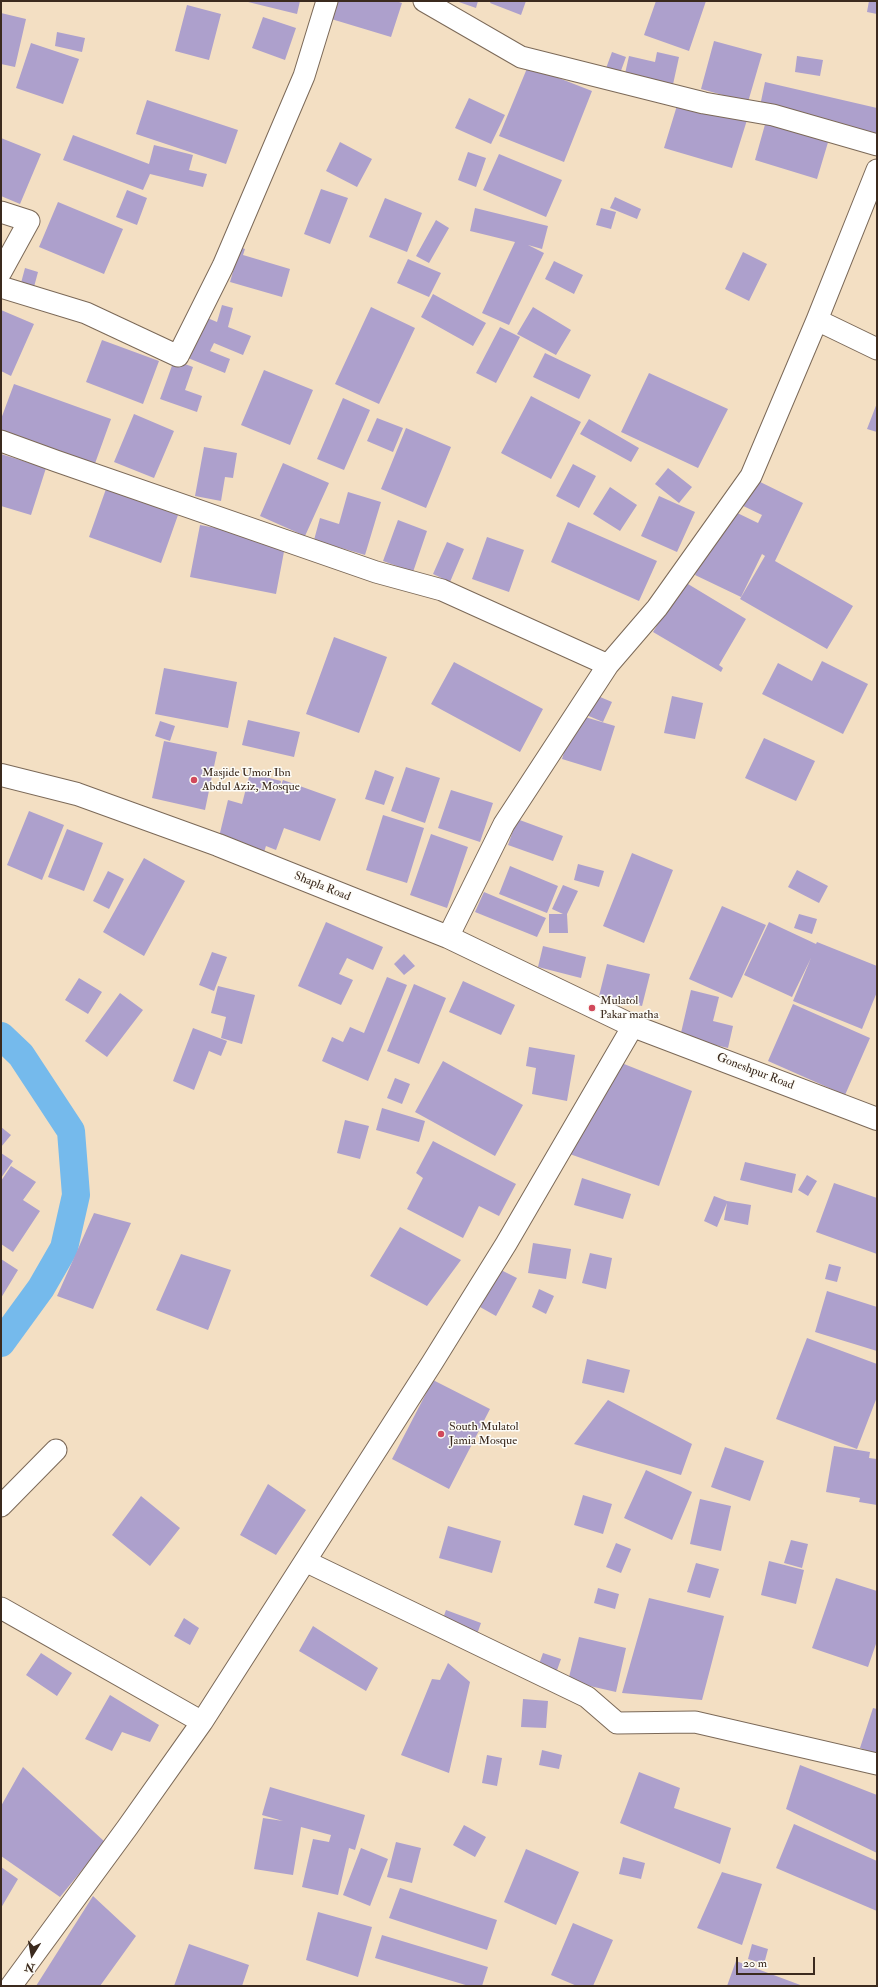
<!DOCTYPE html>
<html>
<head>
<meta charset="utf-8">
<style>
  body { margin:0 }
  #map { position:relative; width:878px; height:1987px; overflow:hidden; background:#f3dfc3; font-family:"IM FELL Double Pica",serif }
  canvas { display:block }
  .frame { position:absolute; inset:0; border:2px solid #3b2a1e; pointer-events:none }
  .north { position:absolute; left:12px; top:1935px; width:40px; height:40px; -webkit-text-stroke:3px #fdfcf7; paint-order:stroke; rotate:191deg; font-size:11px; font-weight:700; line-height:16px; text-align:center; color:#3b2a1e }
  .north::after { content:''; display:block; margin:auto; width:14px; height:18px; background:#3b2a1e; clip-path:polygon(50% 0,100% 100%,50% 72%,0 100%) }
  .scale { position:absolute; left:736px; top:1957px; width:79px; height:18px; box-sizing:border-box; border:2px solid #3b2a1e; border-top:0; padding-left:5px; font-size:12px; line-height:14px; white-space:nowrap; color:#3b2a1e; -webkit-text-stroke:3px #fdfcf7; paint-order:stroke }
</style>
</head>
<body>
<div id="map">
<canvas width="878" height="1987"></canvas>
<div class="frame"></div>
<div class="north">N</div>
<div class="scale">20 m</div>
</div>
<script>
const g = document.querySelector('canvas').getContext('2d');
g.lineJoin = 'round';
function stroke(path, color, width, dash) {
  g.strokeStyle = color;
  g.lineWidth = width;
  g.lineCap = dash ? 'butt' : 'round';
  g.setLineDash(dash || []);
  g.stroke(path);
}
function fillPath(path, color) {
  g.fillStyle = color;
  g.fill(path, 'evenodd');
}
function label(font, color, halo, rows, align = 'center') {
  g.font = font + ' "IM FELL Double Pica",serif';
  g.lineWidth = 3;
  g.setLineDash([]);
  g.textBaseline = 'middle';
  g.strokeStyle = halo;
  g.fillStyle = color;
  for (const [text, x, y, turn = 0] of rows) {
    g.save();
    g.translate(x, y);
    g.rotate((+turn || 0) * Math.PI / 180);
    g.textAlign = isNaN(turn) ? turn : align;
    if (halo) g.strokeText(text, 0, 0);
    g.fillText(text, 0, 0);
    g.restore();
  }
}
stroke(new Path2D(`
  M 1,1036 L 21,1055 L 71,1131 L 76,1195 L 64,1248 L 41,1288 L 1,1343`), '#75baec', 28);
fillPath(new Path2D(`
  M 244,1 L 300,1 L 297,14 Z
  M 334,1 L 396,1 L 402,3 L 391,37 L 328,18 Z
  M 456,1 L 478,1 L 476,8 Z
  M 491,1 L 526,1 L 521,15 L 490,3 Z
  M 656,1 L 706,1 L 689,51 L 644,35 Z
  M 869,1 L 877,1 L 877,14 L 867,12 Z
  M 187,5 L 221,14 L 209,60 L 175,51 Z
  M 1,13 L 26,19 L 15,67 L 1,64 Z
  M 263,17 L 296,28 L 285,60 L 252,48 Z
  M 57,32 L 85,38 L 82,52 L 55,46 Z
  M 714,41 L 762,54 L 748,102 L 701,89 Z
  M 31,43 L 79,59 L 63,104 L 16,88 Z
  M 612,52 L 626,57 L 615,87 L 601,82 Z
  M 657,52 L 679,57 L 672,89 L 624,78 L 629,56 L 655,62 Z
  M 797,56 L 823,60 L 820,76 L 795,72 Z
  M 528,66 L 592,91 L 564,162 L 499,136 Z
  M 765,82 L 877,108 L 877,134 L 760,106 Z
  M 469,98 L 505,115 L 491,144 L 455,128 Z
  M 679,99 L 747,120 L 732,168 L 664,148 Z
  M 147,100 L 238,130 L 226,164 L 136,134 Z
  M 766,121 L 829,139 L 817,179 L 755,160 Z
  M 73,135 L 149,164 L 154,145 L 193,155 L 189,170 L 207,174 L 203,187 L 150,174 L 143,190 L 63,160 Z
  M 1,138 L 41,154 L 20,204 L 1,196 Z
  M 340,142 L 372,159 L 357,187 L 326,171 Z
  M 468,152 L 486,158 L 476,187 L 458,180 Z
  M 499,154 L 562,180 L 546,217 L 483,190 Z
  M 321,189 L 348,198 L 330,244 L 304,234 Z
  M 127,190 L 147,198 L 137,225 L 116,217 Z
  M 615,197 L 641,209 L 637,219 L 610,208 Z
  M 385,198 L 422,213 L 407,252 L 369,237 Z
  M 58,202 L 123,229 L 104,274 L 39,247 Z
  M 475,208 L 548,226 L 542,249 L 528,245 L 544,253 L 509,325 L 482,313 L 515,242 L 470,231 Z
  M 601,208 L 616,212 L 611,229 L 596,225 Z
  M 436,220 L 449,228 L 429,263 L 416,256 Z
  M 228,242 L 245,249 L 243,255 L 290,269 L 282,297 L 230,282 L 236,261 Z
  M 743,252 L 767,264 L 749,301 L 725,289 Z
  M 408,259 L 441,273 L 429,297 L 397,283 Z
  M 554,261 L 583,275 L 574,294 L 545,279 Z
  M 25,268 L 38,272 L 34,287 L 21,283 Z
  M 433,294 L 486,323 L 473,346 L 421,317 Z
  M 222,305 L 233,308 L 228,327 L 251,336 L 243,355 L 214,343 L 210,351 L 230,359 L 225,373 L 188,358 L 205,317 L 217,322 Z
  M 371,307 L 415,328 L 379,404 L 335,384 Z
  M 533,307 L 571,330 L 556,355 L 517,334 Z
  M 1,310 L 34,324 L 11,376 L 1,371 Z
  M 500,327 L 520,337 L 496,383 L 476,373 Z
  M 102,340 L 159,361 L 143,404 L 86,382 Z
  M 545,353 L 591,375 L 579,399 L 533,377 Z
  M 174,360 L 193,367 L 185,390 L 202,396 L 197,412 L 160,399 Z
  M 264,370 L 313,390 L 290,445 L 241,425 Z
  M 649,373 L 728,409 L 698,468 L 621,432 Z
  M 14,384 L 111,419 L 93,469 L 1,436 L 1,419 Z
  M 531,396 L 581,422 L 551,479 L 501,453 Z
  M 343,398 L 370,410 L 344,470 L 317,459 Z
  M 877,403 L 877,432 L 867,429 Z
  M 134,414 L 174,431 L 154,478 L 114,462 Z
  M 377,418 L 403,428 L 393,452 L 367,441 Z
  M 589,419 L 639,448 L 631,462 L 580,434 Z
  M 406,428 L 451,447 L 426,508 L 381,489 Z
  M 204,447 L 237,453 L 233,478 L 225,477 L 221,501 L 195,496 Z
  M 1,454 L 46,468 L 31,515 L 1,506 Z
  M 283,463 L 329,483 L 305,536 L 260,516 Z
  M 573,464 L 596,476 L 579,508 L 556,496 Z
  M 668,468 L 692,487 L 679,503 L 655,484 Z
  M 748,476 L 803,503 L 775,561 L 853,606 L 827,649 L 740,599 L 765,556 L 762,554 L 741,597 L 695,575 L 727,508 L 758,523 L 762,515 L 735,502 Z
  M 610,487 L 637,505 L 620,531 L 593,514 Z
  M 106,489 L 178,515 L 161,563 L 89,537 Z
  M 348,492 L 381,502 L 365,555 L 314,540 L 320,518 L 339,524 Z
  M 659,496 L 695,512 L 677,552 L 641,536 Z
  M 398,520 L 427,531 L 413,572 L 383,561 Z
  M 568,522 L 657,561 L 639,601 L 551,562 Z
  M 200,525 L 286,541 L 276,594 L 190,577 Z
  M 487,537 L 524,550 L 509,592 L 472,579 Z
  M 447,542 L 464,549 L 450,582 L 433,574 Z
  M 683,581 L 746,619 L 719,665 L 723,668 L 721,672 L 653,632 Z
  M 334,637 L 387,657 L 359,733 L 306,714 Z
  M 822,661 L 868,684 L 843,734 L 762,694 L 778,663 L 812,681 Z
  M 454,662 L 543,709 L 520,752 L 431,704 Z
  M 164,668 L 237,682 L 228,728 L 155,714 Z
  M 593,694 L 612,702 L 603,722 L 584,714 Z
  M 672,696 L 703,703 L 695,739 L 664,733 Z
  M 575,714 L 615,726 L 601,771 L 562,759 Z
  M 248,720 L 300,732 L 294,757 L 242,745 Z
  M 160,721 L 175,726 L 170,741 L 155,736 Z
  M 764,738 L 815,761 L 796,801 L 745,778 Z
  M 164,741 L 217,752 L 205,810 L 152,798 Z
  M 406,767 L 440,778 L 425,823 L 391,811 Z
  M 375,770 L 394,777 L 384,805 L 365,799 Z
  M 250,773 L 281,781 L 280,788 L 283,780 L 336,799 L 320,841 L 284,828 L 276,850 L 266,846 L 264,852 L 218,841 L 228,800 L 242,804 Z
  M 451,790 L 493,803 L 480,842 L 438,828 Z
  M 29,811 L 64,825 L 42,880 L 7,865 Z
  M 383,815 L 424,828 L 407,883 L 366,870 Z
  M 517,819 L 563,836 L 553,861 L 508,845 Z
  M 67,829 L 103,843 L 84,891 L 48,877 Z
  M 431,834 L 468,847 L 447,908 L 410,895 Z
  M 632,853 L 673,870 L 644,943 L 603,926 Z
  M 144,858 L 185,881 L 144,956 L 103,932 Z
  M 578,864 L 604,871 L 599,887 L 574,880 Z
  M 510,866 L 558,886 L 547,913 L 499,894 Z
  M 797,870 L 828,886 L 819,903 L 788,887 Z
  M 108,871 L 124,879 L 109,909 L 93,901 Z
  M 563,885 L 578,891 L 567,914 L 568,933 L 549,933 L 549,914 L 563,914 L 552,909 Z
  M 484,892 L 546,918 L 537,937 L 475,912 Z
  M 722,906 L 766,925 L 732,998 L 689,979 Z
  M 799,914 L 817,919 L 812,934 L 794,928 Z
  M 326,922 L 383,947 L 373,970 L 347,958 L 339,974 L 353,980 L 341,1005 L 298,986 Z
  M 769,922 L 816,944 L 817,942 L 877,966 L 877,992 L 862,1029 L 793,1001 L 811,958 L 792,997 L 744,975 Z
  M 543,946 L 586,957 L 581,978 L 538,967 Z
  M 212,952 L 227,957 L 214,991 L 199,985 Z
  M 404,954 L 415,966 L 404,975 L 394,964 Z
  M 607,964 L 650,974 L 642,1006 L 599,996 Z
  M 387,977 L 407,985 L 368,1081 L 322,1061 L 332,1037 L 343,1042 L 350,1027 L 364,1033 Z
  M 79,978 L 102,992 L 88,1014 L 65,1000 Z
  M 463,981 L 515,1005 L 501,1035 L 449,1012 Z
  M 414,984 L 446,998 L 419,1064 L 387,1051 Z
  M 218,986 L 255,995 L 242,1044 L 221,1038 L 226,1017 L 211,1013 Z
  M 691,990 L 719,997 L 713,1021 L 733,1026 L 728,1048 L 680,1037 Z
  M 120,993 L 143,1010 L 107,1057 L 85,1041 Z
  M 793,1004 L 870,1038 L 845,1095 L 768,1061 Z
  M 193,1028 L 227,1041 L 221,1056 L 209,1051 L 194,1090 L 173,1081 Z
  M 529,1047 L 575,1055 L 567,1101 L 532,1094 L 536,1068 L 526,1066 Z
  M 443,1061 L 523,1105 L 495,1156 L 415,1112 Z
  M 619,1062 L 692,1091 L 659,1186 L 567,1153 Z
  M 395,1078 L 410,1084 L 402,1104 L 387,1098 Z
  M 382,1108 L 425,1121 L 419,1142 L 376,1130 Z
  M 345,1120 L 369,1126 L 360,1159 L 337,1153 Z
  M 1,1127 L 11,1135 L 1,1147 Z
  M 433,1141 L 516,1184 L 499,1216 L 479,1206 L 463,1238 L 407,1209 L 423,1178 L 416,1173 Z
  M 1,1153 L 13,1161 L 1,1178 Z
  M 745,1162 L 796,1174 L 792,1193 L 740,1180 Z
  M 11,1166 L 36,1182 L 23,1200 L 40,1211 L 13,1252 L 1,1244 L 1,1181 Z
  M 807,1175 L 817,1181 L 808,1196 L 798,1190 Z
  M 582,1178 L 631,1194 L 623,1219 L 574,1205 Z
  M 834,1183 L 877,1198 L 877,1254 L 816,1232 Z
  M 714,1196 L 727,1201 L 751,1205 L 748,1225 L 724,1220 L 727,1203 L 717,1227 L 704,1221 Z
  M 94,1213 L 131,1223 L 93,1309 L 57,1296 Z
  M 400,1227 L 461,1260 L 427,1306 L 370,1276 Z
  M 533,1243 L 571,1249 L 566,1279 L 528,1273 Z
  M 590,1253 L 612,1258 L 606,1289 L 582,1283 Z
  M 181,1254 L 231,1270 L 208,1330 L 156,1310 Z
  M 1,1259 L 18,1270 L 1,1298 Z
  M 829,1264 L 841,1267 L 837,1282 L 825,1279 Z
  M 501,1270 L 517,1278 L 496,1316 L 480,1307 Z
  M 539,1289 L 554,1296 L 546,1314 L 532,1307 Z
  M 827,1291 L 877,1307 L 877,1351 L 815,1332 Z
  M 807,1338 L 877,1364 L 877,1397 L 857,1449 L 776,1419 Z
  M 587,1359 L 630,1370 L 624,1393 L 582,1383 Z
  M 433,1380 L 490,1409 L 449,1489 L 392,1459 Z
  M 608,1400 L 692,1444 L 681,1475 L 574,1444 Z
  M 834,1446 L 870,1452 L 869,1458 L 877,1459 L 877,1505 L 859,1502 L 860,1498 L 826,1492 Z
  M 725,1447 L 764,1461 L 750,1501 L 711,1487 Z
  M 646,1470 L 692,1492 L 672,1540 L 624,1518 Z
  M 268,1484 L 306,1510 L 276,1555 L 240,1535 Z
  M 583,1495 L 612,1504 L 603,1534 L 574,1525 Z
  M 141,1496 L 180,1528 L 150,1566 L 112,1535 Z
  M 700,1499 L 731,1506 L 721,1551 L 690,1544 Z
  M 448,1526 L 501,1541 L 492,1573 L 439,1558 Z
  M 791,1540 L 808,1544 L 802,1568 L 784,1563 Z
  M 616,1543 L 631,1549 L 621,1573 L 606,1567 Z
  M 769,1561 L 804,1570 L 796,1604 L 761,1595 Z
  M 696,1563 L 719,1569 L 710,1598 L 687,1592 Z
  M 836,1578 L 877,1591 L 877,1641 L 868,1667 L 812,1648 Z
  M 598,1588 L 619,1594 L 615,1609 L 594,1603 Z
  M 649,1598 L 724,1616 L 702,1700 L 622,1693 Z
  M 446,1610 L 481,1623 L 475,1640 L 440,1627 Z
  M 184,1618 L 199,1628 L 190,1645 L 174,1636 Z
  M 313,1626 L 378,1668 L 366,1691 L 299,1651 Z
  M 579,1637 L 626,1648 L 616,1692 L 568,1681 Z
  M 41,1653 L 72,1673 L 57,1696 L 26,1675 Z
  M 543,1653 L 561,1659 L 556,1673 L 538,1667 Z
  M 448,1663 L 470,1682 L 449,1773 L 401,1755 L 432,1679 L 440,1680 Z
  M 110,1695 L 159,1725 L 150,1742 L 122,1732 L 112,1751 L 85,1739 Z
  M 523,1699 L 548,1701 L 546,1728 L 521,1727 Z
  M 873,1708 L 877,1709 L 877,1754 L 860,1748 Z
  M 542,1750 L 562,1755 L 559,1769 L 539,1765 Z
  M 487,1755 L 502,1758 L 497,1786 L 482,1783 Z
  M 800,1765 L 877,1795 L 877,1853 L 786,1809 Z
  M 23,1767 L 105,1842 L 60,1897 L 1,1856 L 1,1806 Z
  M 639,1772 L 680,1788 L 674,1808 L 731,1828 L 720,1864 L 620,1823 Z
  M 270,1787 L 365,1815 L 355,1850 L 349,1848 L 338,1895 L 302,1887 L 313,1839 L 329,1842 L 331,1835 L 301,1827 L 293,1875 L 254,1869 L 263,1818 L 283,1821 L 262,1815 Z
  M 794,1824 L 877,1861 L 877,1911 L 776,1868 Z
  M 464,1825 L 486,1837 L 475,1857 L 453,1845 Z
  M 396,1842 L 421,1848 L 412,1883 L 387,1877 Z
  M 361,1848 L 388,1859 L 370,1906 L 343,1895 Z
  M 526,1849 L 579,1872 L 556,1925 L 504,1902 Z
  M 623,1857 L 645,1863 L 641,1879 L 619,1874 Z
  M 1,1867 L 18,1879 L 1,1908 Z
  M 722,1872 L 762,1884 L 742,1945 L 697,1928 Z
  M 400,1888 L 497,1920 L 487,1950 L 389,1918 Z
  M 93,1896 L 136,1936 L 100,1986 L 36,1986 Z
  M 318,1912 L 372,1927 L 358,1977 L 306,1960 Z
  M 573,1923 L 613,1940 L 593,1986 L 577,1986 L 551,1975 Z
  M 382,1935 L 488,1967 L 482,1986 L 469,1986 L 375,1958 Z
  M 189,1944 L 249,1965 L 242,1986 L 174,1986 Z
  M 752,1944 L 768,1949 L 764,1964 L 748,1959 Z
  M 736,1961 L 803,1986 L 727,1986 Z`), '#ada0cc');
const street = new Path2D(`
  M 424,1 L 521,57 L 704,103 L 773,115 L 877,145
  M 1,212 L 29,221 L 1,272
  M 1,287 L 86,313 L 178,356 L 223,266 L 304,76 L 327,1
  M 817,320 L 877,349
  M 1,441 L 56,461 L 376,572 L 442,590 L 608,665
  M 448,937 L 504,824 L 608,665 L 657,608 L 751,476 L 817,320 L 877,170
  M 1,1506 L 56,1450
  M 305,1561 L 587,1697 L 617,1723 L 695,1722 L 877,1764
  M 1,1608 L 202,1722
  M 11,1986 L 127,1828 L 202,1722 L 432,1363 L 506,1244 L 633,1026`);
const secondary = new Path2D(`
  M 1,775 L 77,794 L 218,845 L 448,937 L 633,1026 L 877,1119`);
stroke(street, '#7b6958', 23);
stroke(secondary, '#7b6958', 24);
stroke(street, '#fff', 21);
stroke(secondary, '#fff', 22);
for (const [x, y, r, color] of [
  [194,780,4,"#d1495b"],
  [592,1008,4,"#d1495b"],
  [441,1434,4,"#d1495b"]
]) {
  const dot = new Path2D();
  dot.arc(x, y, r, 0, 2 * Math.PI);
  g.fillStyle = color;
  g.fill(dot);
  stroke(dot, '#fdfcf7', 1.5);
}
label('12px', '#3b2a1e', '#fdfcf7', [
  ["Masjide Umor Ibn",202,773],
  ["Abdul Aziz, Mosque",202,787],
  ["Mulatol",600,1001],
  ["Pakar matha",600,1015],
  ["South Mulatol",449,1427],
  ["Jamia Mosque",449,1441]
], 'left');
label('12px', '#3b2a1e', '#fdfcf7', [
  ["Shapla Road",322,887,22],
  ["Goneshpur Road",755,1072,21]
]);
</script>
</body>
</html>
